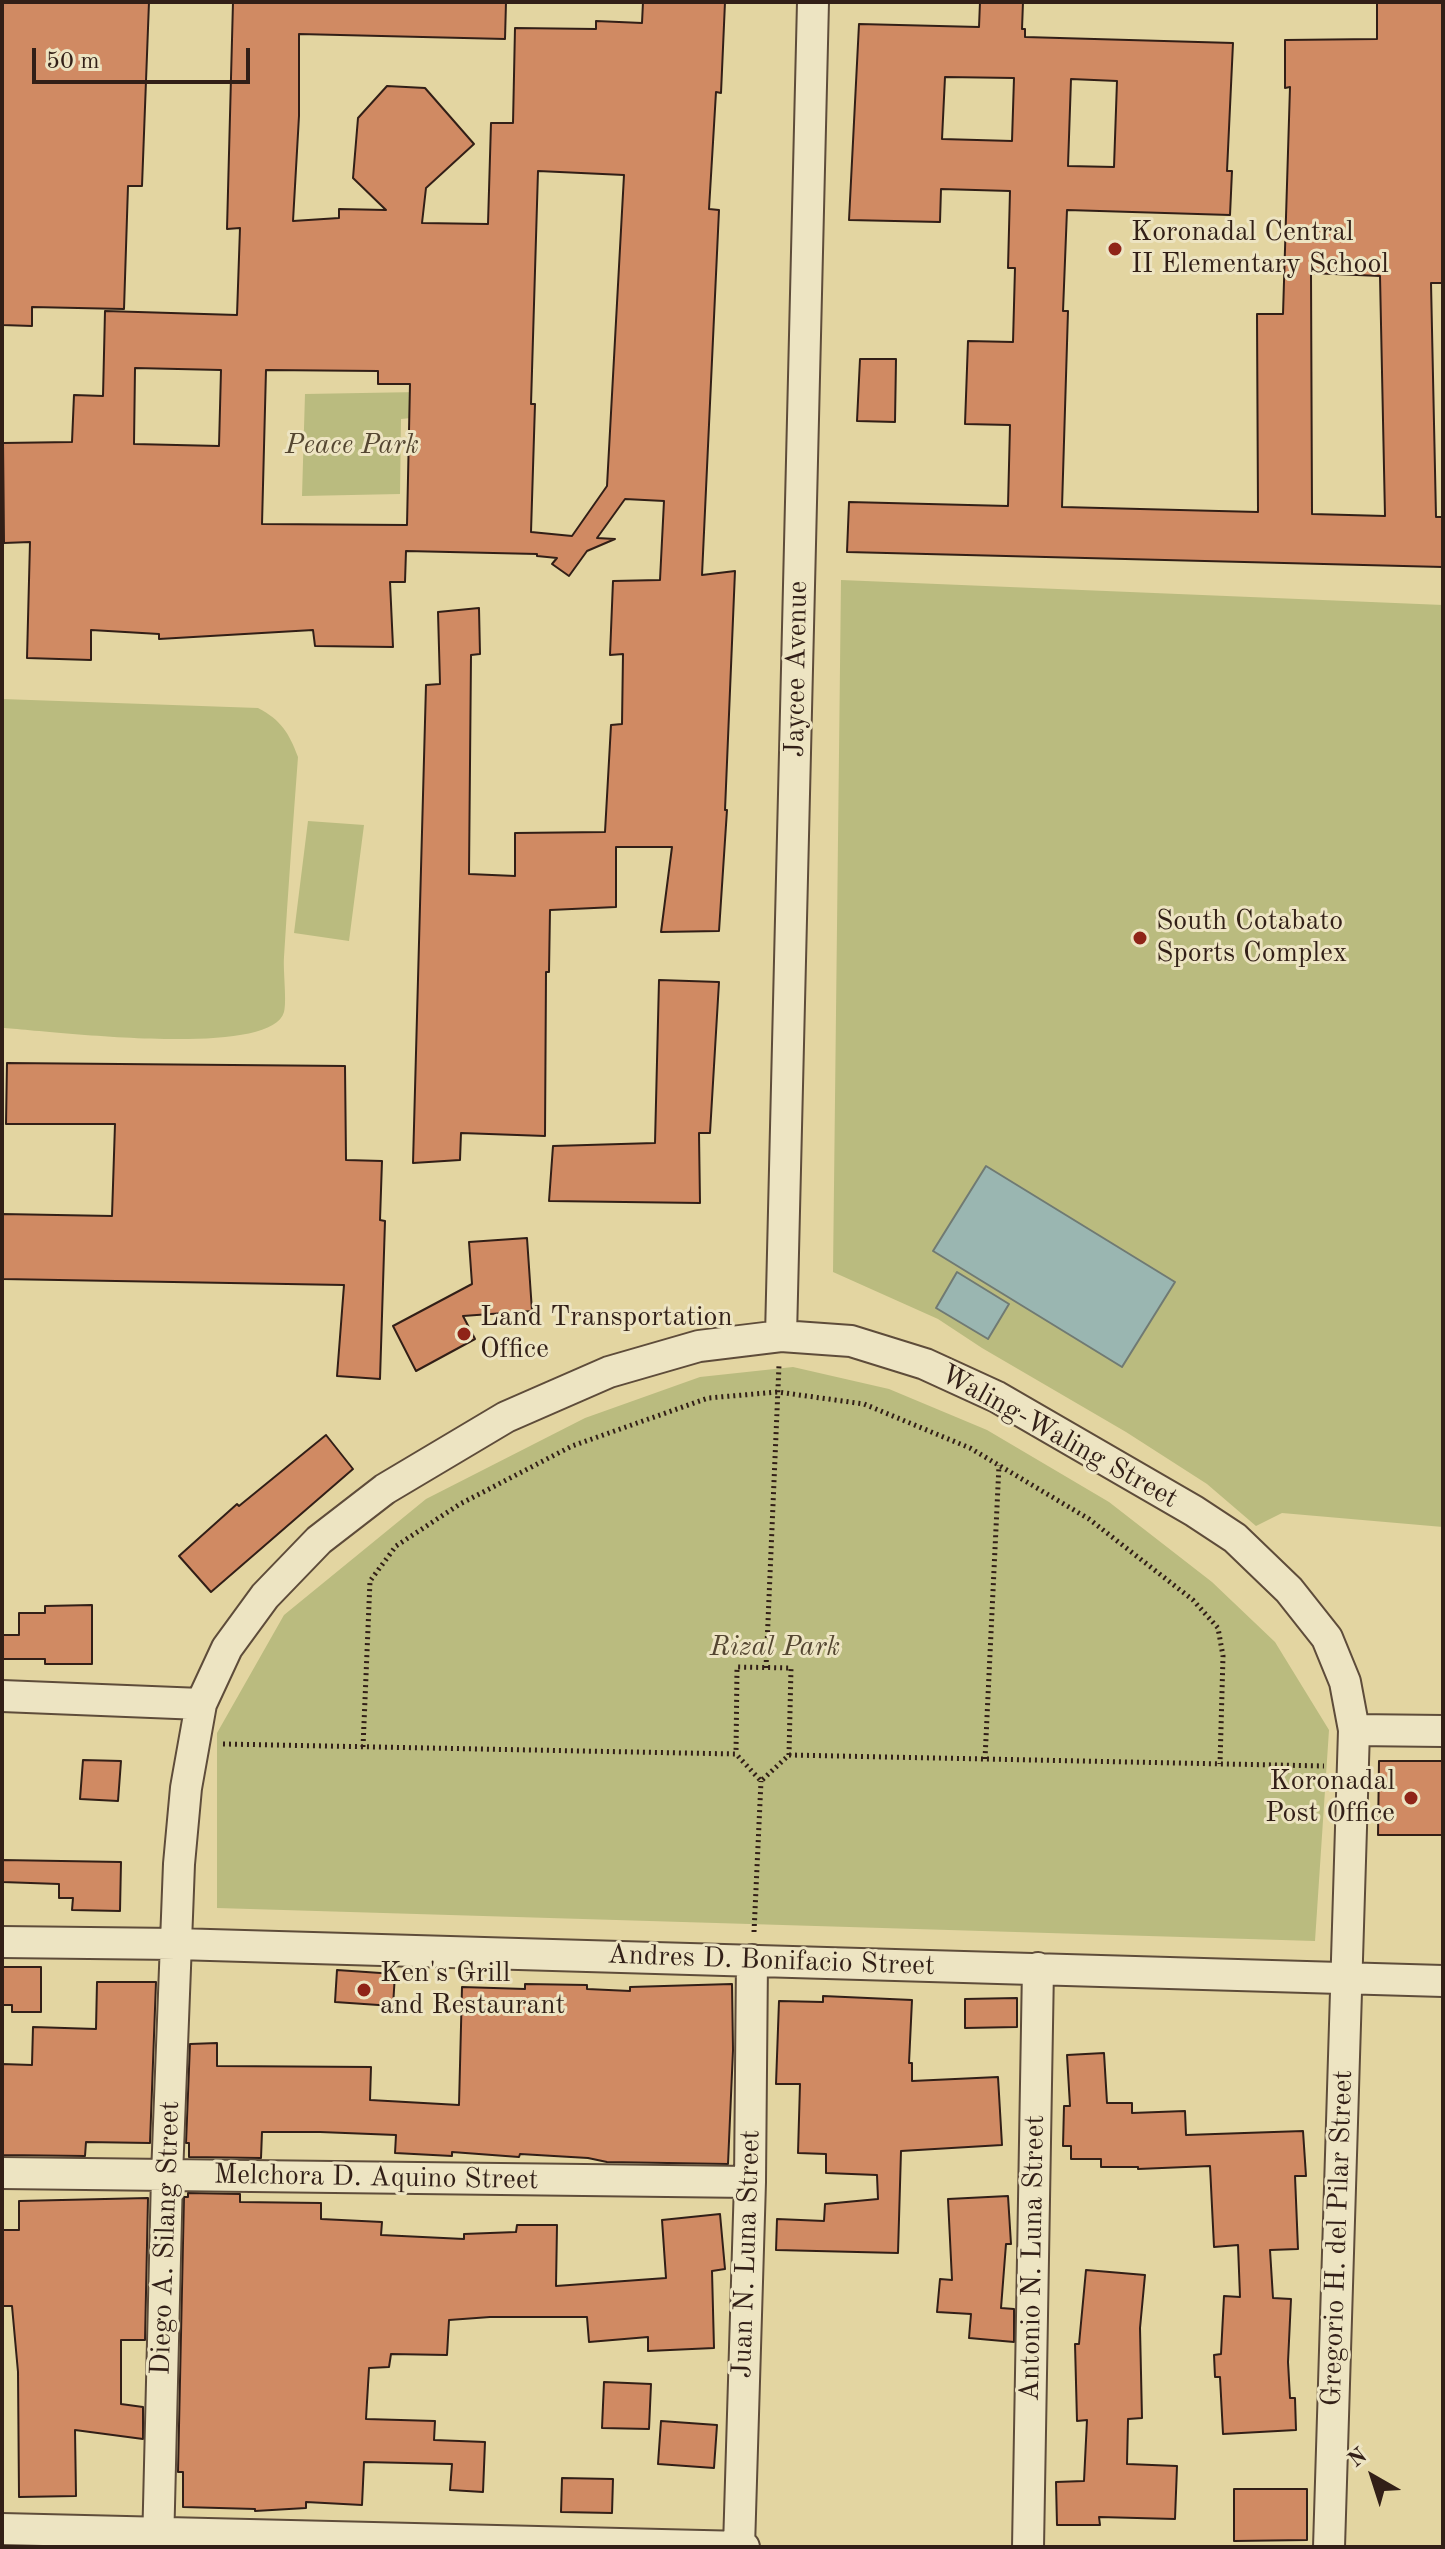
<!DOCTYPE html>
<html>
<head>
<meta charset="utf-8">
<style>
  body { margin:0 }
  #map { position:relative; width:1445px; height:2549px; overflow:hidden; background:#e3d5a1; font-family:"Old Standard TT",serif }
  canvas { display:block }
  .frame { position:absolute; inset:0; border:4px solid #321f17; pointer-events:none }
  .north { position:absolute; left:1333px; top:2437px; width:80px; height:80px; -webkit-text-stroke:6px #ede4c2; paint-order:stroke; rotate:321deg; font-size:22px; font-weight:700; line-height:32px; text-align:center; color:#321f17 }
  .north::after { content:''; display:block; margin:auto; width:28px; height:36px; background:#321f17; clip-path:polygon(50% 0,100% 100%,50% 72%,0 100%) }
  .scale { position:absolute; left:32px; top:48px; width:218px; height:36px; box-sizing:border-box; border:4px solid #321f17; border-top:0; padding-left:10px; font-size:24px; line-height:28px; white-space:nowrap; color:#321f17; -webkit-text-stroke:6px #ede4c2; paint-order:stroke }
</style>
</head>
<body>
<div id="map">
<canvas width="1445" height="2549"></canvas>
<div class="frame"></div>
<div class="north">N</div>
<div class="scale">50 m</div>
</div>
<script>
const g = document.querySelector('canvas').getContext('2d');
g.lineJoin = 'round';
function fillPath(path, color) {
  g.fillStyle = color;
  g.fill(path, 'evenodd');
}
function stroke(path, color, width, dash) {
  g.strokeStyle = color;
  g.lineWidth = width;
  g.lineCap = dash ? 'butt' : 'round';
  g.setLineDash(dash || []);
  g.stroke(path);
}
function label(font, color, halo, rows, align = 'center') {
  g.font = font + ' "Old Standard TT",serif';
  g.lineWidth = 6;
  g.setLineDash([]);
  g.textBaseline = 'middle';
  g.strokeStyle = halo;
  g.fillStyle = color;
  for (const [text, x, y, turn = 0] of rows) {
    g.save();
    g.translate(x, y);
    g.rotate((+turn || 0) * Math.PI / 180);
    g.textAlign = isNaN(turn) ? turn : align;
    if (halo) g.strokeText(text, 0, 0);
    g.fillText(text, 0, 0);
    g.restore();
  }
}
fillPath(new Path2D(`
  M 419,392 L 421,417 L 401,419 L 400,494 L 302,496 L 305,394 Z
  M 841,580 L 1443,605 L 1443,1527 L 1282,1513 L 1256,1526 L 1207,1484 L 1126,1432 L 982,1348 L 938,1319 L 833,1272 Z
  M 2,699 L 258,708 C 281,720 289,733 298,757 C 293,824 288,891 284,957 C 283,971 287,1002 284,1012 C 271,1060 45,1030 2,1028 Z
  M 308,821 L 364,825 L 349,941 L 294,933 Z
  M 793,1367 L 889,1389 L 987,1430 L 1109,1502 L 1212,1582 L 1275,1642 L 1329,1730 L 1315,1941 L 217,1908 L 217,1733 L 284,1615 L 426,1499 L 585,1418 L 700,1377 Z`), '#babb7f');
const water = new Path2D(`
  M 986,1166 L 1175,1282 L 1122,1367 L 933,1251 Z
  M 957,1272 L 1009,1304 L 988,1339 L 936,1308 Z`);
fillPath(water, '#9ab6b1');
stroke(water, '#707a73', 2);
const building = new Path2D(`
  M 2,2 L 149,2 L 142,186 L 128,186 L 124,309 L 32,307 L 32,326 L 2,325 Z
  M 233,2 L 506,2 L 505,39 L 299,34 L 299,116 L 293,221 L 339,218 L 339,209 L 386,210 L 353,178 L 358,118 L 387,86 L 425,88 L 474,144 L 426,188 L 422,223 L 488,224 L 491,123 L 513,123 L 515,28 L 596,29 L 596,21 L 642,23 L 643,2 L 725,2 L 721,93 L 716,92 L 709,209 L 719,210 L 702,575 L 735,571 L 725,810 L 727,810 L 719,931 L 661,932 L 672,847 L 616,847 L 616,907 L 550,910 L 549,972 L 546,972 L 545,1136 L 461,1133 L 460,1160 L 413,1163 L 426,685 L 440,684 L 438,612 L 479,608 L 480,654 L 471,655 L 469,874 L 515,876 L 515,833 L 605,832 L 611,725 L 622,724 L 623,654 L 610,655 L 613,581 L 660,580 L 664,501 L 625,499 L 597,538 L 615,539 L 587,551 L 569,576 L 552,564 L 557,558 L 537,556 L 537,554 L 406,551 L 405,582 L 390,582 L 393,647 L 315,646 L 313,630 L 159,639 L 159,634 L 91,630 L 91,660 L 27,658 L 30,542 L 4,543 L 3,443 L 72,442 L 74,395 L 103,396 L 105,311 L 237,315 L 240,228 L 227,229 ZM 538,171 L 624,175 L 607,486 L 572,536 L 531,532 L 535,404 L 531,404 ZM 135,368 L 221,370 L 219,446 L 134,444 ZM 266,370 L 378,371 L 378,384 L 410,384 L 407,525 L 262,524 Z
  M 980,2 L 1023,2 L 1022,29 L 1025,29 L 1025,37 L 1233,43 L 1227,171 L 1232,171 L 1230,215 L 1067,210 L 1063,311 L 1068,311 L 1062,507 L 1258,512 L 1257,314 L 1283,314 L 1290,87 L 1285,88 L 1285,40 L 1377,39 L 1377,2 L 1443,2 L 1443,283 L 1431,283 L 1436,517 L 1443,517 L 1443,567 L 847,552 L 849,502 L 1008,506 L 1010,425 L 965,424 L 968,341 L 1013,342 L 1015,268 L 1008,268 L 1010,191 L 941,189 L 940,222 L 849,220 L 859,24 L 979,27 ZM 945,77 L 1014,78 L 1012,141 L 942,139 ZM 1071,79 L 1117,81 L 1114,167 L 1068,166 ZM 1311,273 L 1380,276 L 1385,516 L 1312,514 Z
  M 860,359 L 896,359 L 895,422 L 857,421 Z
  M 659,980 L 719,982 L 710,1133 L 699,1133 L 700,1203 L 549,1201 L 553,1146 L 655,1143 Z
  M 7,1063 L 345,1066 L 346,1160 L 382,1161 L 380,1220 L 385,1221 L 380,1379 L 337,1376 L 344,1285 L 2,1279 L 2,1214 L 112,1216 L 115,1124 L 6,1124 Z
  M 527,1238 L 532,1311 L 463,1316 L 475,1339 L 416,1371 L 393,1326 L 472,1284 L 469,1242 Z
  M 326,1435 L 353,1469 L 211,1592 L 179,1556 L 237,1504 L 239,1506 Z
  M 92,1605 L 92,1664 L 45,1664 L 45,1659 L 2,1659 L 2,1635 L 19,1635 L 19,1613 L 45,1613 L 45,1606 Z
  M 83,1760 L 121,1761 L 118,1801 L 80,1799 Z
  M 1379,1761 L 1443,1761 L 1443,1835 L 1378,1835 Z
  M 2,1860 L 121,1862 L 120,1911 L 72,1910 L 73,1898 L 59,1898 L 59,1884 L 2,1882 Z
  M 2,1967 L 41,1967 L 41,2012 L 12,2012 L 12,2005 L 2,2005 Z
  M 337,1970 L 395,1974 L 393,2006 L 335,2002 Z
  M 97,1982 L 156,1982 L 150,2143 L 86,2142 L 85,2156 L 2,2155 L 2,2064 L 32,2065 L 33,2027 L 96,2029 Z
  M 525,1984 L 587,1985 L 587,1989 L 630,1991 L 630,1987 L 732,1984 L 733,2050 L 728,2164 L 607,2162 L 588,2158 L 520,2154 L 519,2157 L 452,2152 L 452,2156 L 395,2153 L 396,2135 L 320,2132 L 262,2132 L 261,2158 L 189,2157 L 189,2143 L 186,2143 L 190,2044 L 217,2043 L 217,2066 L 371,2067 L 370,2100 L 459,2105 L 462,1987 L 525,1989 Z
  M 823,1996 L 912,2000 L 909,2063 L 912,2063 L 912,2081 L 998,2077 L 1002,2145 L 901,2151 L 898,2253 L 776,2250 L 777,2219 L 824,2221 L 825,2204 L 878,2199 L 877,2175 L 826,2173 L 826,2154 L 798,2153 L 800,2084 L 776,2084 L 779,2001 L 823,2002 Z
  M 1017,1998 L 1017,2027 L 965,2028 L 965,1999 Z
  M 1104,2053 L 1107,2103 L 1132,2103 L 1132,2113 L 1185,2111 L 1186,2135 L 1303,2131 L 1306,2176 L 1295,2176 L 1298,2249 L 1270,2250 L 1273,2298 L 1291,2299 L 1288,2362 L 1290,2398 L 1295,2398 L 1296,2430 L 1223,2434 L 1220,2377 L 1215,2377 L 1214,2355 L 1221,2354 L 1224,2296 L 1240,2297 L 1238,2245 L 1214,2247 L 1210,2166 L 1138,2169 L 1138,2167 L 1101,2167 L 1101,2159 L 1071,2159 L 1071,2146 L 1063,2146 L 1064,2106 L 1070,2106 L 1067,2055 Z
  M 188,2193 L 240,2194 L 240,2202 L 321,2203 L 321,2219 L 382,2222 L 381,2235 L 464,2239 L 464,2234 L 516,2232 L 517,2225 L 557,2225 L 556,2286 L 666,2278 L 662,2220 L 720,2214 L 725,2269 L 712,2271 L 714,2348 L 648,2351 L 648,2337 L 589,2342 L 587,2317 L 490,2317 L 449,2320 L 447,2355 L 391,2354 L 389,2367 L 369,2368 L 366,2419 L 435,2421 L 434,2440 L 485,2442 L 483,2492 L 450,2490 L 452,2464 L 364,2462 L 362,2505 L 306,2502 L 306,2508 L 255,2511 L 255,2509 L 183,2507 L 183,2472 L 178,2472 L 184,2197 L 188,2197 Z
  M 1008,2196 L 1011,2244 L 1006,2244 L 1001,2308 L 1014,2309 L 1014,2342 L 969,2338 L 971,2314 L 937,2312 L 940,2279 L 952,2280 L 948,2199 Z
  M 148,2198 L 145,2340 L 121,2340 L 121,2404 L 143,2407 L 143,2439 L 75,2430 L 76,2496 L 19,2497 L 18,2372 L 12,2306 L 2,2306 L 2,2230 L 19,2230 L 19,2201 Z
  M 1086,2270 L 1145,2275 L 1140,2328 L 1142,2418 L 1128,2419 L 1127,2464 L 1177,2466 L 1175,2519 L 1099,2517 L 1100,2525 L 1057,2525 L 1056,2482 L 1084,2481 L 1087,2420 L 1077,2421 L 1075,2344 L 1079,2344 Z
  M 604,2382 L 651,2384 L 649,2429 L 602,2428 Z
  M 661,2421 L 717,2425 L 714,2468 L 658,2464 Z
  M 562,2478 L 613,2479 L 612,2513 L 561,2512 Z
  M 1234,2489 L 1307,2489 L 1307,2540 L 1234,2541 Z`);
fillPath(building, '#d08a63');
stroke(building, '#321f17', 2);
const minor = new Path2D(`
  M 781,1336 L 813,2
  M 2,1696 L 201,1704
  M 1354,1730 L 1443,1731
  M 2,1942 L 176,1944 L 1443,1981
  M 2,2173 L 750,2182
  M 2,2529 L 744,2547
  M 158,2547 L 167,2176 L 179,1864 L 186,1788 L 201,1704 L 227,1648 L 265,1596 L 319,1540 L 385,1489 L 506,1417 L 609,1372 L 699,1346 L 781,1336 L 851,1341 L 925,1364 L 997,1397 L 1194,1511 L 1235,1538 L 1289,1590 L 1327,1638 L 1345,1682 L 1354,1730 L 1329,2547
  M 739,2547 L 750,2182 L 752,1960
  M 1028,2547 L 1038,1968`);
stroke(minor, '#5e4c3a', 34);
stroke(new Path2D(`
  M 766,1668 L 779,1365
  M 223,1744 L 736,1754 L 761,1781 L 789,1755 L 791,1668 L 737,1667 L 736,1754
  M 363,1747 L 370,1581 L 396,1546 L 460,1504 L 572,1446 L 708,1398 L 778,1392 L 864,1404 L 970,1448 L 1089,1519 L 1193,1600 L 1218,1628 L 1223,1656 L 1220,1764
  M 789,1755 L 1324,1766
  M 985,1759 L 999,1465
  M 754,1932 L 761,1781`), '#321f17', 5, [2, 4]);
stroke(minor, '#ede4c2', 30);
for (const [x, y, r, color] of [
  [1115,249,8,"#8f2418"],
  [1140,938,8,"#8f2418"],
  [464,1334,8,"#8f2418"],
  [1411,1798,8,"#8f2418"],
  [364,1990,8,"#8f2418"]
]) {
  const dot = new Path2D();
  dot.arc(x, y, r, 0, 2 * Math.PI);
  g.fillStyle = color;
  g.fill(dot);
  stroke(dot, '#ede4c2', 3);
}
label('28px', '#321f17', '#ede4c2', [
  ["Koronadal Central",1131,233],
  ["II Elementary School",1131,265],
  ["South Cotabato",1156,922],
  ["Sports Complex",1156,954],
  ["Land Transportation",480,1318],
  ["Office",480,1350],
  ["Koronadal",1395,1782,"right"],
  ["Post Office",1395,1814,"right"],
  ["Ken's Grill",380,1974],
  ["and Restaurant",380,2006]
], 'left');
label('italic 28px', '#544631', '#ede4c2', [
  ["Peace Park",352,446],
  ["Rizal Park",775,1648]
]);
label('28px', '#321f17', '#ede4c2', [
  ["Jaycee Avenue",797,669,-89],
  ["Waling-Waling Street",1059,1437,29],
  ["Andres D. Bonifacio Street",771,1961,2],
  ["Melchora D. Aquino Street",376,2178,1],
  ["Diego A. Silang Street",166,2238,-88],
  ["Gregorio H. del Pilar Street",1338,2238,-88],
  ["Juan N. Luna Street",747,2254,-88],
  ["Antonio N. Luna Street",1033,2258,-89]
]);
</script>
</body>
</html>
